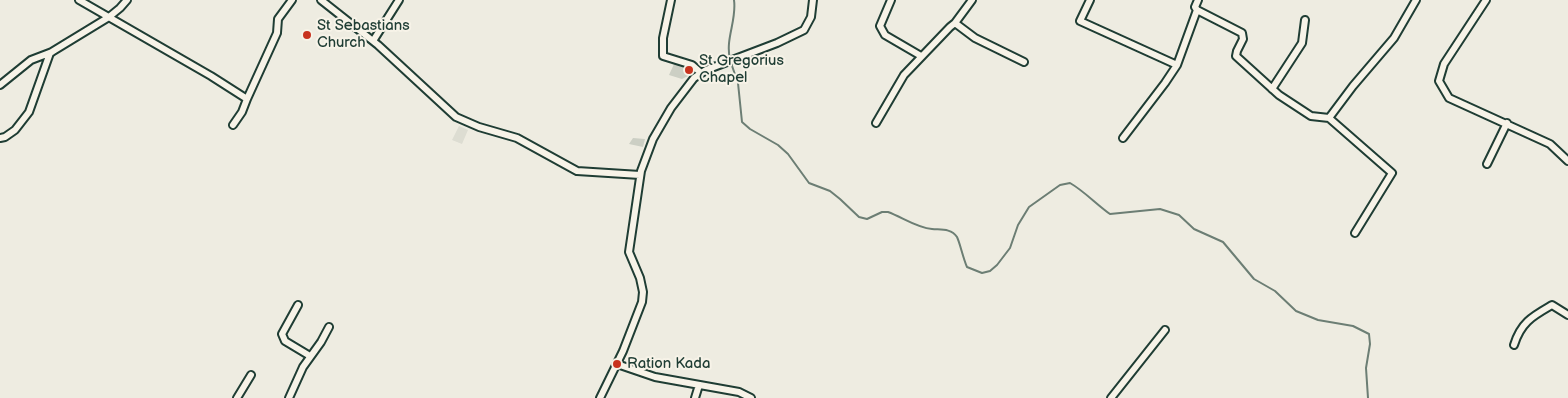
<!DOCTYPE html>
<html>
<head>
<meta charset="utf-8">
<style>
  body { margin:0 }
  canvas { display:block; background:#eeece1 }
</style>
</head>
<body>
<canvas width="1568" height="398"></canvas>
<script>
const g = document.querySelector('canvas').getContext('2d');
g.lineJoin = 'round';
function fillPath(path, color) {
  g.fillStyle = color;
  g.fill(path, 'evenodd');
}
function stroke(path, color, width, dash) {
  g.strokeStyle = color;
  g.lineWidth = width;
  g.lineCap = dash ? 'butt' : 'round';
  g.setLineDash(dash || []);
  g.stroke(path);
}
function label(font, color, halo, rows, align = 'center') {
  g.font = font + ' "Balsamiq Sans",sans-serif';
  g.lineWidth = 4;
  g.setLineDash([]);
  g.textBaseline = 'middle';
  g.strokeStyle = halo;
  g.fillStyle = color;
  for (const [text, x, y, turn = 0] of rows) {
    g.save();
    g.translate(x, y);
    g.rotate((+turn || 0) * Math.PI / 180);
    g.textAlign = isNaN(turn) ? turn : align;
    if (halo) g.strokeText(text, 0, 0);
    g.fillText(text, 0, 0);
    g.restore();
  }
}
fillPath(new Path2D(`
  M 459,126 L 468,130 L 462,144 L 452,140 Z`), '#ddddd2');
fillPath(new Path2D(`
  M 675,62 L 686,65 L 688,76 L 682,79 L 669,75 Z
  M 633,138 L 645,139 L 643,147 L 629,144 Z`), '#cccfc4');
stroke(new Path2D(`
  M 730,59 C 725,39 737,20 734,0
  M 731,63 L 738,83 L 742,122 L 750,129 L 778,145 L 788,154 L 809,183 L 830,191 L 840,199 L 859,217 L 867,219 L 882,212 L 888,212 C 902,217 917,228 932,229 C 940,230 951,228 957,237 C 960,243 963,258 967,267 L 982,273 L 990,271 L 997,265 L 1010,248 L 1018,225 L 1029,207 L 1060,185 L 1070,183 C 1084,191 1096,204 1110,214 L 1160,209 L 1179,215 L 1194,229 L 1223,242 L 1254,279 L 1275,291 L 1296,311 L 1318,320 L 1353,326 L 1369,334 L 1370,344 L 1366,368 L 1368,398`), '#6c7e74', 2);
const minor = new Path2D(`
  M 79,0 L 211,76 L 247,99
  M 321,0 L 378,45 L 456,117 L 479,127 L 517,138 L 577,171 L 640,175
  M 671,0 L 663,38 L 663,56 L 692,65 L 701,73
  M 891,0 L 880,26 L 885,35 L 921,56
  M 1090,0 L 1080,21 L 1177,65
  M 1198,0 L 1195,7 L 1197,10 L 1242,33 L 1243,39 L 1237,51 L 1236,56 L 1279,95 L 1311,116 L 1329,118 L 1353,86 L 1394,38 L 1416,0
  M 1486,0 L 1444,64 L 1439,81 L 1449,98 L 1550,144 L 1568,161
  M 955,23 L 975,38 L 1024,62
  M 373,41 L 399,0
  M 0,85 L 31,60 L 52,52
  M 1272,89 L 1302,43 L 1305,20
  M 1329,118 L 1392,173 L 1355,233
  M 876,123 L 904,75 L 950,27 L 955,23 L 972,0
  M 233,125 L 242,112 L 247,99 L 277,33 L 278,19 L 292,0
  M 0,138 L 5,137 L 15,130 L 29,112 L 50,53 L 109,17 L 120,8 L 127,0
  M 1123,138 L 1165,83 L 1177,65 L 1197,10
  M 1487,164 L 1507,123
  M 298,305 L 282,334 L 285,341 L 310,356
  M 1514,345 C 1521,322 1533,316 1552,305 L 1568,315
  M 617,364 L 655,377 L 739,392 L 751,398
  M 237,398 L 251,375
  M 289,398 L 303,367 L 321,342 L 329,327
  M 600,398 L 623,351 L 642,302 L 643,292 L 640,278 L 629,252 L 641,171 L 653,139 L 671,108 L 694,78 L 706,70 L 777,43 L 804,30 L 811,17 L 813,0
  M 695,398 L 699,385
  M 1111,398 L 1165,330`);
stroke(minor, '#1f3d34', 10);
stroke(minor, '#f7f3e8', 6);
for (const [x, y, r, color] of [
  [307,35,5,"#c8321e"],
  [689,70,5,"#c8321e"],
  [617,364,5,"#c8321e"]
]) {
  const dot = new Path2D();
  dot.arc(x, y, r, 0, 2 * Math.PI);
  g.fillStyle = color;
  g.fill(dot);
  stroke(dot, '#f7f3e8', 2);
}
label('15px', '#1f3d34', '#f7f3e8', [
  ["St Sebastians",317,26],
  ["Church",317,43],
  ["St Gregorius",699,61],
  ["Chapel",699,78],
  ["Ration Kada",627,364]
], 'left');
</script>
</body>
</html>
